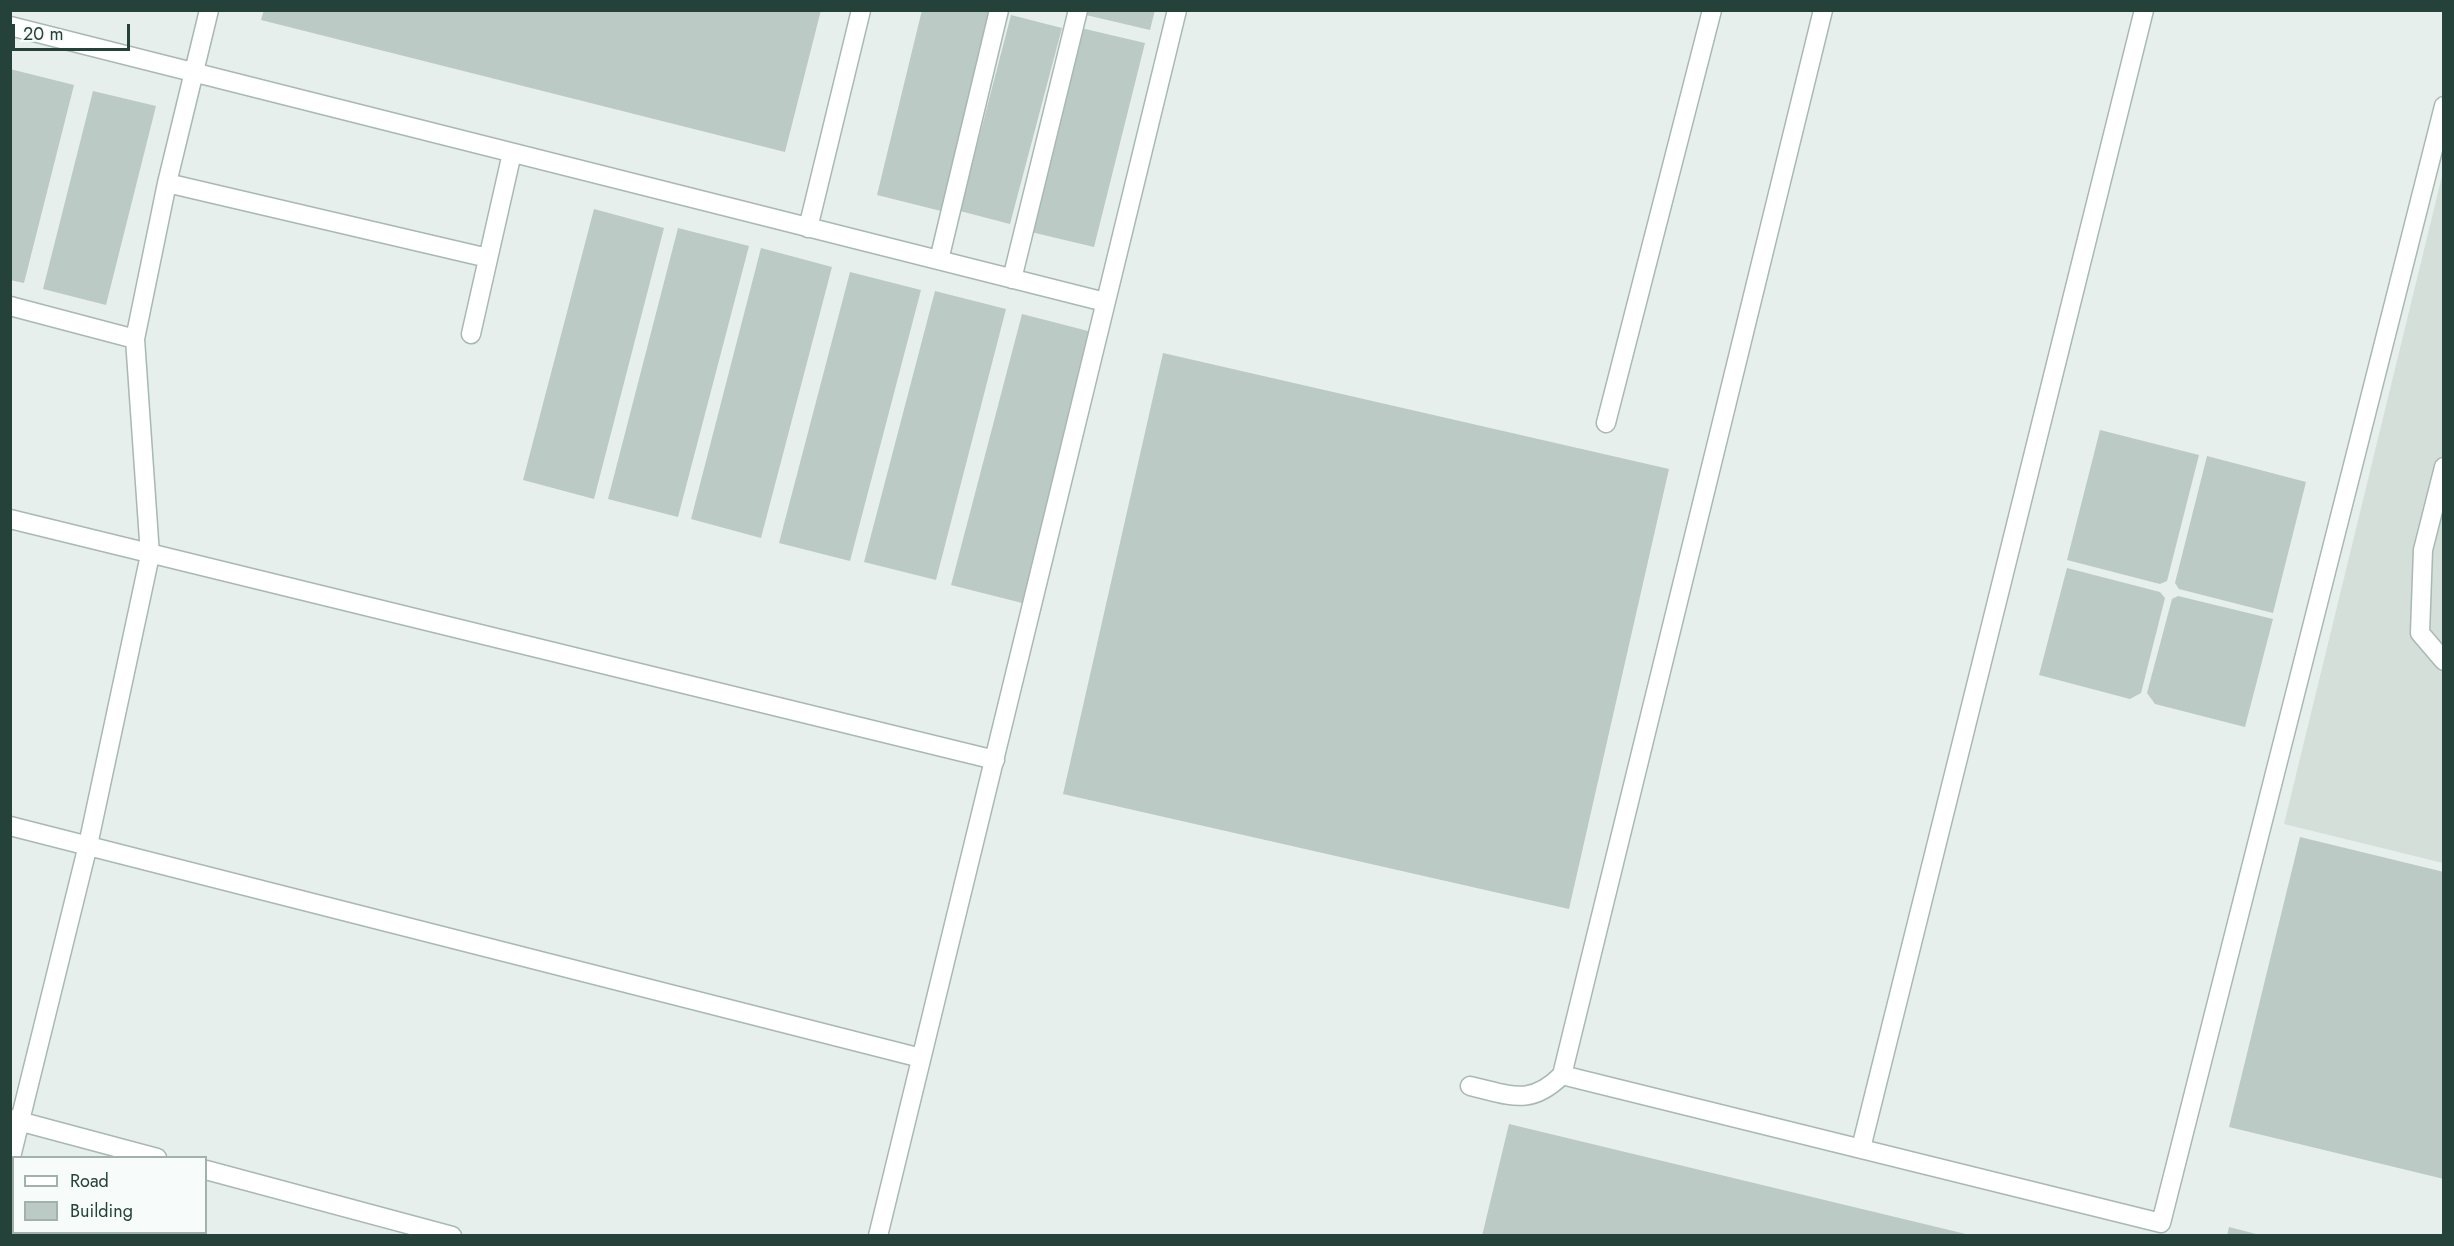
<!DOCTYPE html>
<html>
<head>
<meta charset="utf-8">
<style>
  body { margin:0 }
  #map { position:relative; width:2454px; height:1246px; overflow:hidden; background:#e6efeb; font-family:Jost,sans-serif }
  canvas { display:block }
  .frame { position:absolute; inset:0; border:12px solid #24423a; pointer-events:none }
  .legend { position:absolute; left:12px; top:1156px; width:195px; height:78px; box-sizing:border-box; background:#f7fbf9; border:2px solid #a3b1ad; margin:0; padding:8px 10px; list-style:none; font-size:18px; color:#24423a }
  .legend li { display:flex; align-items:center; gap:12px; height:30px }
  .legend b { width:30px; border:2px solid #a3b1ad }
  .scale { position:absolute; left:12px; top:24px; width:118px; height:27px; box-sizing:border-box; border:3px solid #24423a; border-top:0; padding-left:8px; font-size:18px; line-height:21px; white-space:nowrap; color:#24423a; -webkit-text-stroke:4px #f7fbf9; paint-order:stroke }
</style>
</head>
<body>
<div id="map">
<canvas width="2454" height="1246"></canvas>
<div class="frame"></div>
<ul class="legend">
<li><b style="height:8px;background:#fff"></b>Road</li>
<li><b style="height:16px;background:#bbcac4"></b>Building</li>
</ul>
<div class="scale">20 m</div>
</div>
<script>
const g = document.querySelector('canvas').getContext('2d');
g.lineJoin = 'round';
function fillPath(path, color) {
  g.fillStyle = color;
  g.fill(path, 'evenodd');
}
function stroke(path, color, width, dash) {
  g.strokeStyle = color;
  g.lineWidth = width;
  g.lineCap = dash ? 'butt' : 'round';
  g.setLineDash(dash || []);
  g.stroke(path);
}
fillPath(new Path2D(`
  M 2443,172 L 2443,863 L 2284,824 Z`), '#d4dfda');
fillPath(new Path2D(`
  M 264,10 L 821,10 L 785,152 L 261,20 Z
  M 922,10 L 990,10 L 941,211 L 877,195 Z
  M 1087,10 L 1155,10 L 1150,30 L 1086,15 Z
  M 1011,15 L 1062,28 L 1010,224 L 960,211 Z
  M 1081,28 L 1145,43 L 1094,247 L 1031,232 Z
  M 10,69 L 74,85 L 24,283 L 10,280 Z
  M 93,91 L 156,106 L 106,305 L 43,289 Z
  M 594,209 L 664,228 L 594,499 L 523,480 Z
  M 678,228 L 749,246 L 678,517 L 608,499 Z
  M 761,248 L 832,267 L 761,538 L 691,519 Z
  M 850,272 L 921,290 L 850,561 L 779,543 Z
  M 935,291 L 1006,309 L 936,580 L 864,562 Z
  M 1022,314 L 1092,332 L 1022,603 L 951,585 Z
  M 1163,353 L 1669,469 L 1569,909 L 1063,794 Z
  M 2100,430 L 2199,455 L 2167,581 L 2160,584 L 2067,560 Z
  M 2207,456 L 2306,482 L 2273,613 L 2179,589 L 2175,583 Z
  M 2067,568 L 2160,592 L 2165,598 L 2141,693 L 2130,699 L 2039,675 Z
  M 2178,596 L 2273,619 L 2245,727 L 2155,704 L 2147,693 L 2172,599 Z
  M 2300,837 L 2444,872 L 2444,1179 L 2229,1127 Z
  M 1509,1124 L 1970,1235 L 1970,1236 L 1482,1236 Z
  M 2229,1227 L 2260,1235 L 2259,1236 L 2227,1236 Z`), '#bbcac4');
const service = new Path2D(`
  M 10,26 L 1097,300
  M 167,183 L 488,258
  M 808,228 L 861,10
  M 939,260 L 999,10
  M 1012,279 L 1078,10
  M 10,306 L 135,339
  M 471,334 L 512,153
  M 1606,423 L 1712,10
  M 2444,467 L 2423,550 L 2420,633 L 2444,661
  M 150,555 L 135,339 L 167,183 L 209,10
  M 1470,1086 C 1510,1095 1530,1107 1562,1075`);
const minor = new Path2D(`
  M 1823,10 L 1562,1075 L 2161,1223 L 2444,106
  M 10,519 L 995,760
  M 10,826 L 921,1058
  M 11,1119 L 157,1158
  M 1861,1148 L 2144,10
  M 10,1161 L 88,845 L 150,555
  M 206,1170 L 452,1236`);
const tertiary = new Path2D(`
  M 878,1236 L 1177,10`);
stroke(service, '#a8b8b2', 21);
stroke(minor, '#a8b8b2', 21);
stroke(tertiary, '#a8b8b2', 21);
stroke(service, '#fff', 18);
stroke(minor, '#fff', 18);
stroke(tertiary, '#fff', 18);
</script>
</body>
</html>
